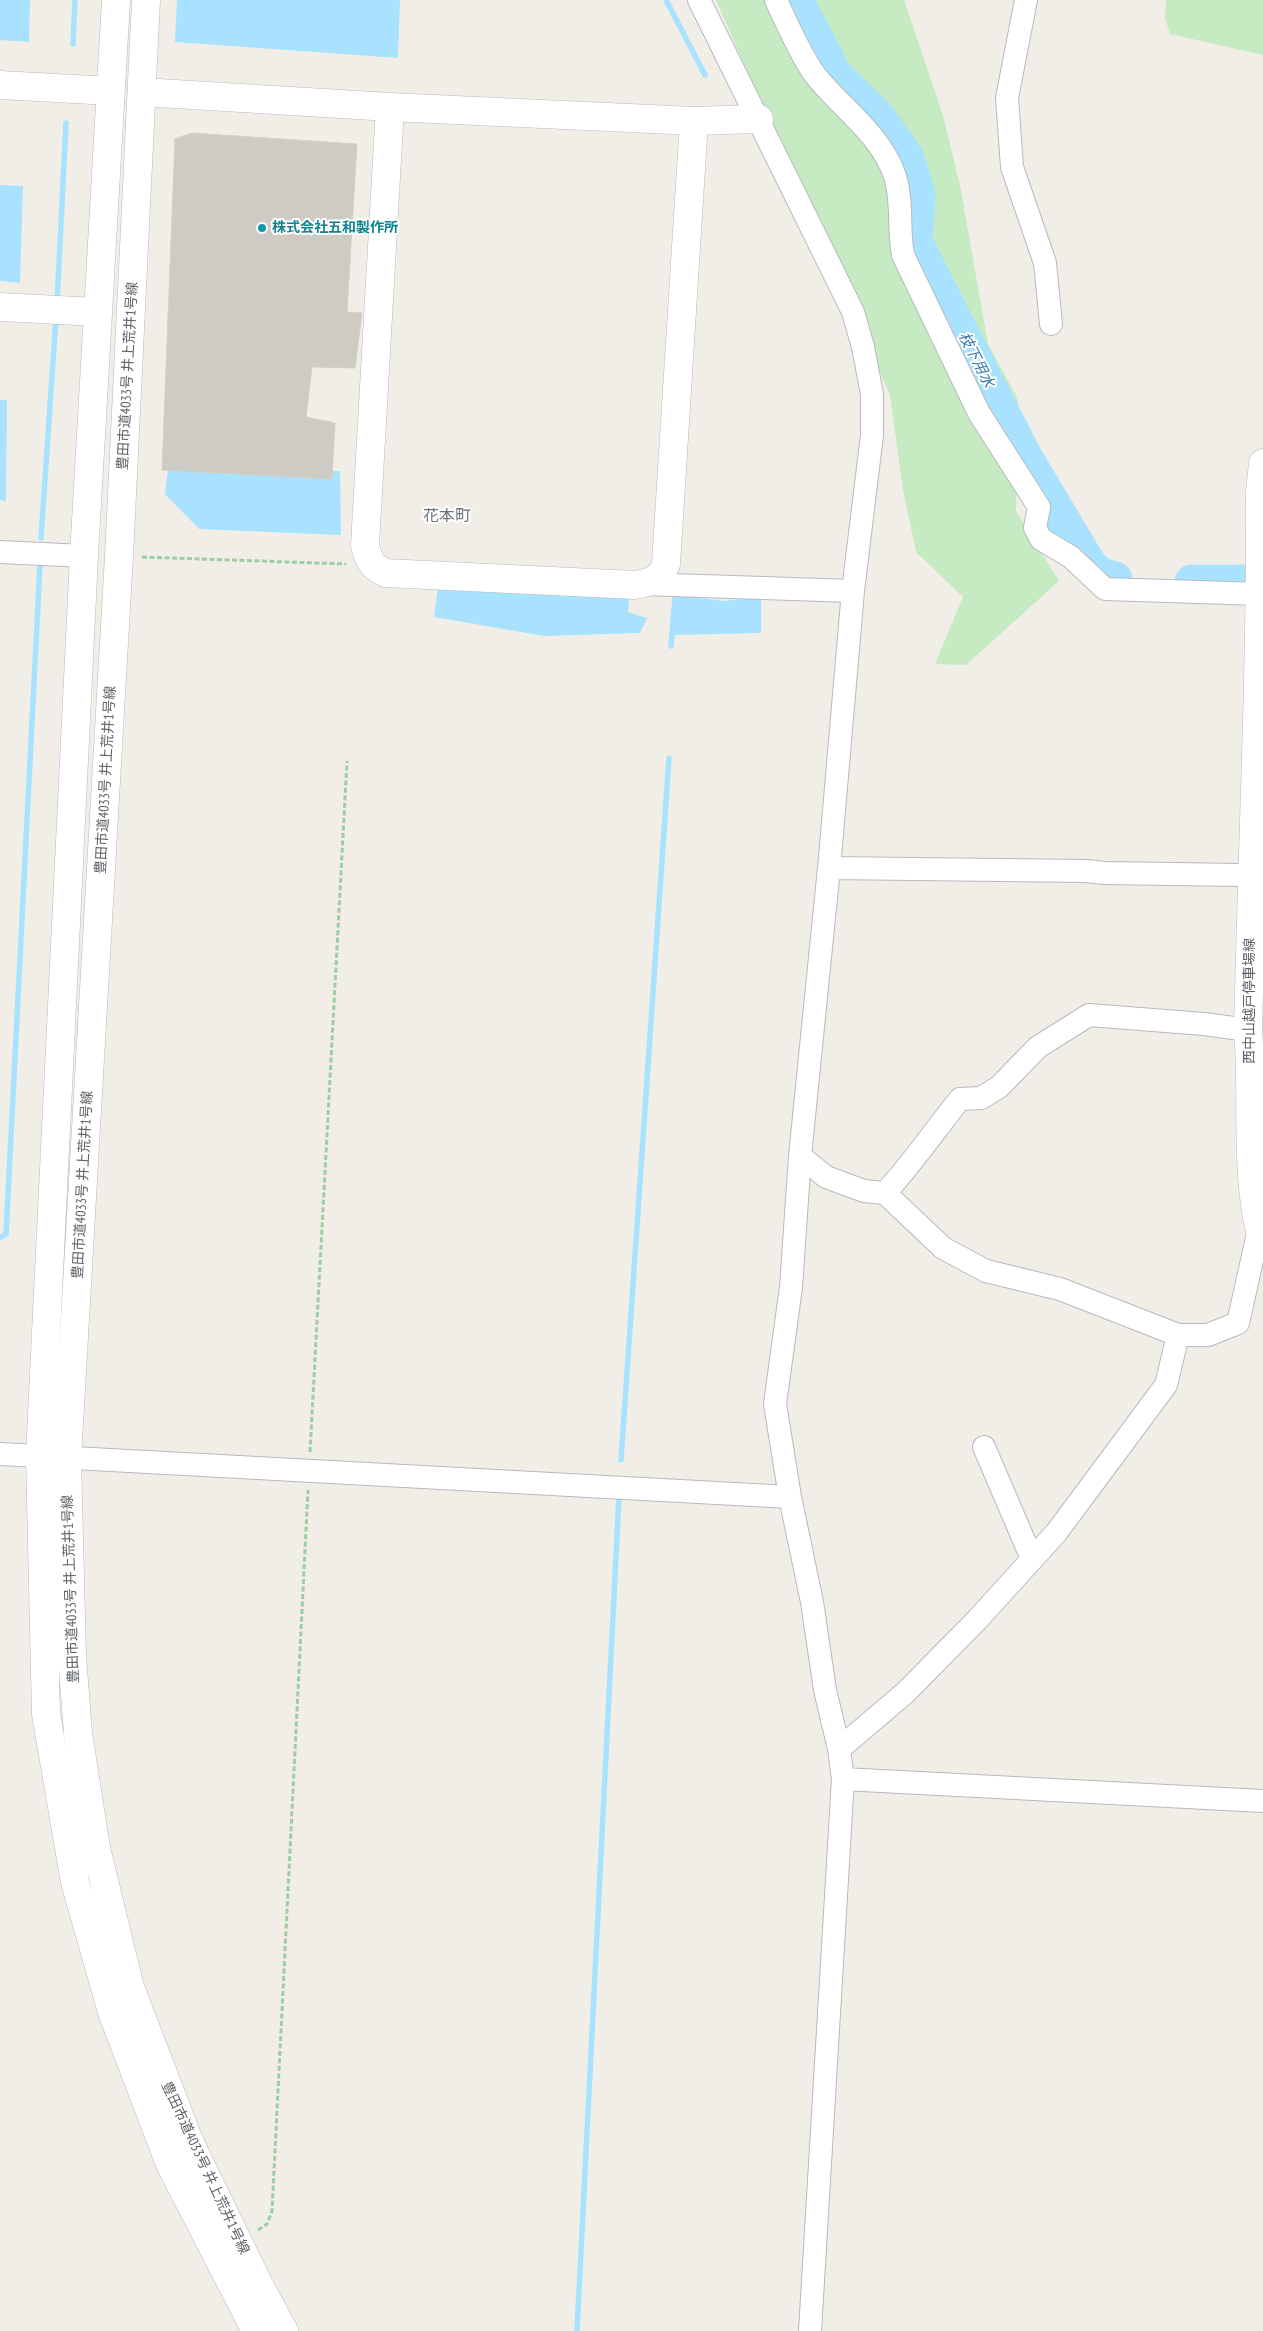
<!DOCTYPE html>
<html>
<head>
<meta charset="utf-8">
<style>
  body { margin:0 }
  canvas { display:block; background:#f1eee7 }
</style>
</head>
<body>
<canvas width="1263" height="2331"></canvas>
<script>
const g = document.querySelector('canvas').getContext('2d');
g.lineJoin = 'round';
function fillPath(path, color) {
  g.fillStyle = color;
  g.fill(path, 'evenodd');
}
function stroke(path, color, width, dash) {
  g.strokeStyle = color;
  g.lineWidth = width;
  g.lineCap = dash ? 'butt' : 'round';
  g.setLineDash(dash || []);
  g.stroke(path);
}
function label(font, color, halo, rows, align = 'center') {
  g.font = font + ' "PT Sans Narrow","Noto Sans JP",sans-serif';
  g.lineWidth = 4;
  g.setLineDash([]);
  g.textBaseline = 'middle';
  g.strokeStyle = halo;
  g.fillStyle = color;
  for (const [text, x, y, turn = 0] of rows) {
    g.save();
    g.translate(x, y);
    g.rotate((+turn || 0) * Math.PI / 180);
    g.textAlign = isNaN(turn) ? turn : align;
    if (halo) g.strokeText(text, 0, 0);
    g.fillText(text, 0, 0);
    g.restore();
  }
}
fillPath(new Path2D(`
  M 716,0 L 904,0 L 942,112 L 960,185 L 988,344 L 1018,399 L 1016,511 L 1059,581 L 966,665 L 935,664 L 963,597 L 916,552 L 903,490 L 890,395 Z
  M 1166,0 L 1263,0 L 1263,55 L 1170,34 L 1165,18 Z`), '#c6eac2');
fillPath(new Path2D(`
  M 0,0 L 30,0 L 29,42 L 0,40 Z
  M 177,0 L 400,0 L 398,58 L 175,42 Z
  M 0,185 L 23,186 L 20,283 L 0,281 Z
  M 0,400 L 7,400 L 6,501 L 0,500 Z
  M 168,469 L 340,471 L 341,535 L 199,529 L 165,494 Z
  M 439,579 L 630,591 L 628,612 L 647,618 L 640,633 L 544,636 L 434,617 Z
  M 675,595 L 724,601 L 761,597 L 761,633 L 675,635 Z`), '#a9e2ff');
stroke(new Path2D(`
  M 666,0 L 705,75
  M 73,44 L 75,0
  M 57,303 L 66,123
  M 41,538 L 56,317
  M 671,646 L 675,598
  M 0,1238 L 6,1234 L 40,564
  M 621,1460 L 669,758
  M 577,2331 L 619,1496`), '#a9e2ff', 5.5);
stroke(new Path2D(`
  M 796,0 L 835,75 L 878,117 L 907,158 L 918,194 L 915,242 L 1024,455 L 1087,561 L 1098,574 L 1115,579
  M 1192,582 L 1263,582`), '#a9e2ff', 35);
const building = new Path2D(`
  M 192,133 L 357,144 L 347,312 L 362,313 L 355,368 L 312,367 L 306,417 L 335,423 L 332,479 L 162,470 L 175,139 Z`);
fillPath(building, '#cecbc5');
stroke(building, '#d6cfc4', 1);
const minor = new Path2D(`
  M 699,0 L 853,312 L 863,347 L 872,394 L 872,435 L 853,591 L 829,868 L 800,1156 L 791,1287 L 775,1404 L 790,1497 L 812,1602 L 825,1690 L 839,1749 L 843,1779 L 810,2331
  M 776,0 C 786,22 801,56 815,75 C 842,109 880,133 895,176 C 903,202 898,229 903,255 L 979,413 L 1039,507 L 1035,528 L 1041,539 L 1071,557 L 1105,589 L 1260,594
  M 1026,0 L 1007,98 L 1012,167 L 1045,263 L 1051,324
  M 0,552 L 84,556
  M 642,584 L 853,591
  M 829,868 L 1087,871 L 1104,873 L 1241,875 L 1252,871 L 1263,871
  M 800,1156 L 826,1177 L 864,1191 L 885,1193 C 912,1164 935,1130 960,1099 L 981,1098 L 999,1087 L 1038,1047 L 1089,1015 L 1204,1024 L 1248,1030
  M 885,1193 L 943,1248 L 986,1271 L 1060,1289 L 1178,1335
  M 984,1447 L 1032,1559
  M 0,1454 L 790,1497
  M 839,1749 L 905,1693 L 977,1620 L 1056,1533 L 1166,1385 L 1178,1335 L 1208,1335 L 1238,1323 L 1259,1229
  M 843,1779 L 1263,1801`);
const tertiary = new Path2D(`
  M 116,0 L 84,556 L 40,1456 L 46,1714 L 75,1882 L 112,2012 L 170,2164 L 256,2331
  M 146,0 L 119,556 L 67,1458 L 72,1656 L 78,1733 L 96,1848 L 130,1987 L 189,2141 L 260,2287 L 284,2331
  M 0,85 L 111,91
  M 142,92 L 390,107 L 694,121 L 759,119
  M 390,107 L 365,545 C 368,559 371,566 385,573 L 635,585 C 648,583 662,579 666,564 L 694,121
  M 0,307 L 97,312`);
const secondary = new Path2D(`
  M 1263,463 L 1260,492 C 1261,672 1252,851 1248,1030 C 1253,1085 1247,1141 1254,1196 C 1256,1211 1257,1225 1263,1238`);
stroke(minor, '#b7babe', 24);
stroke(tertiary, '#b7babe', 29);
stroke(secondary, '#b8bcc1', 29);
stroke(new Path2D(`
  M 142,557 L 346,564
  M 310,1452 L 347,761
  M 258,2230 L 267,2224 L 272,2211 L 308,1490`), '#9ccea5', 3, [5, 2.5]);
stroke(minor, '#fff', 22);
stroke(tertiary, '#fff', 28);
stroke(secondary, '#fff', 28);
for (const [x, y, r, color] of [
  [262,228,5,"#0f9aa8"]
]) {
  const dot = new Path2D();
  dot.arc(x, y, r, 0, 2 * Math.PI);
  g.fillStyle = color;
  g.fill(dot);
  stroke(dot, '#fff', 2);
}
label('bold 14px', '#0d838f', '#fff', [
  ["株式会社五和製作所",272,228]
], 'left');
label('14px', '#5e6368', '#fff', [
  ["豊田市道4033号 井上荒井1号線",128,376,-87],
  ["豊田市道4033号 井上荒井1号線",106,780,-87],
  ["西中山越戸停車場線",1250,1001,-90],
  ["豊田市道4033号 井上荒井1号線",83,1185,-87],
  ["豊田市道4033号 井上荒井1号線",71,1589,-92],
  ["豊田市道4033号 井上荒井1号線",205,2168,65]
]);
label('italic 15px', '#3879a7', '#fff', [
  ["枝下用水",976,360,63]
]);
label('16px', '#6f757a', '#fff', [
  ["花本町",447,516]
]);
</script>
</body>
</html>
